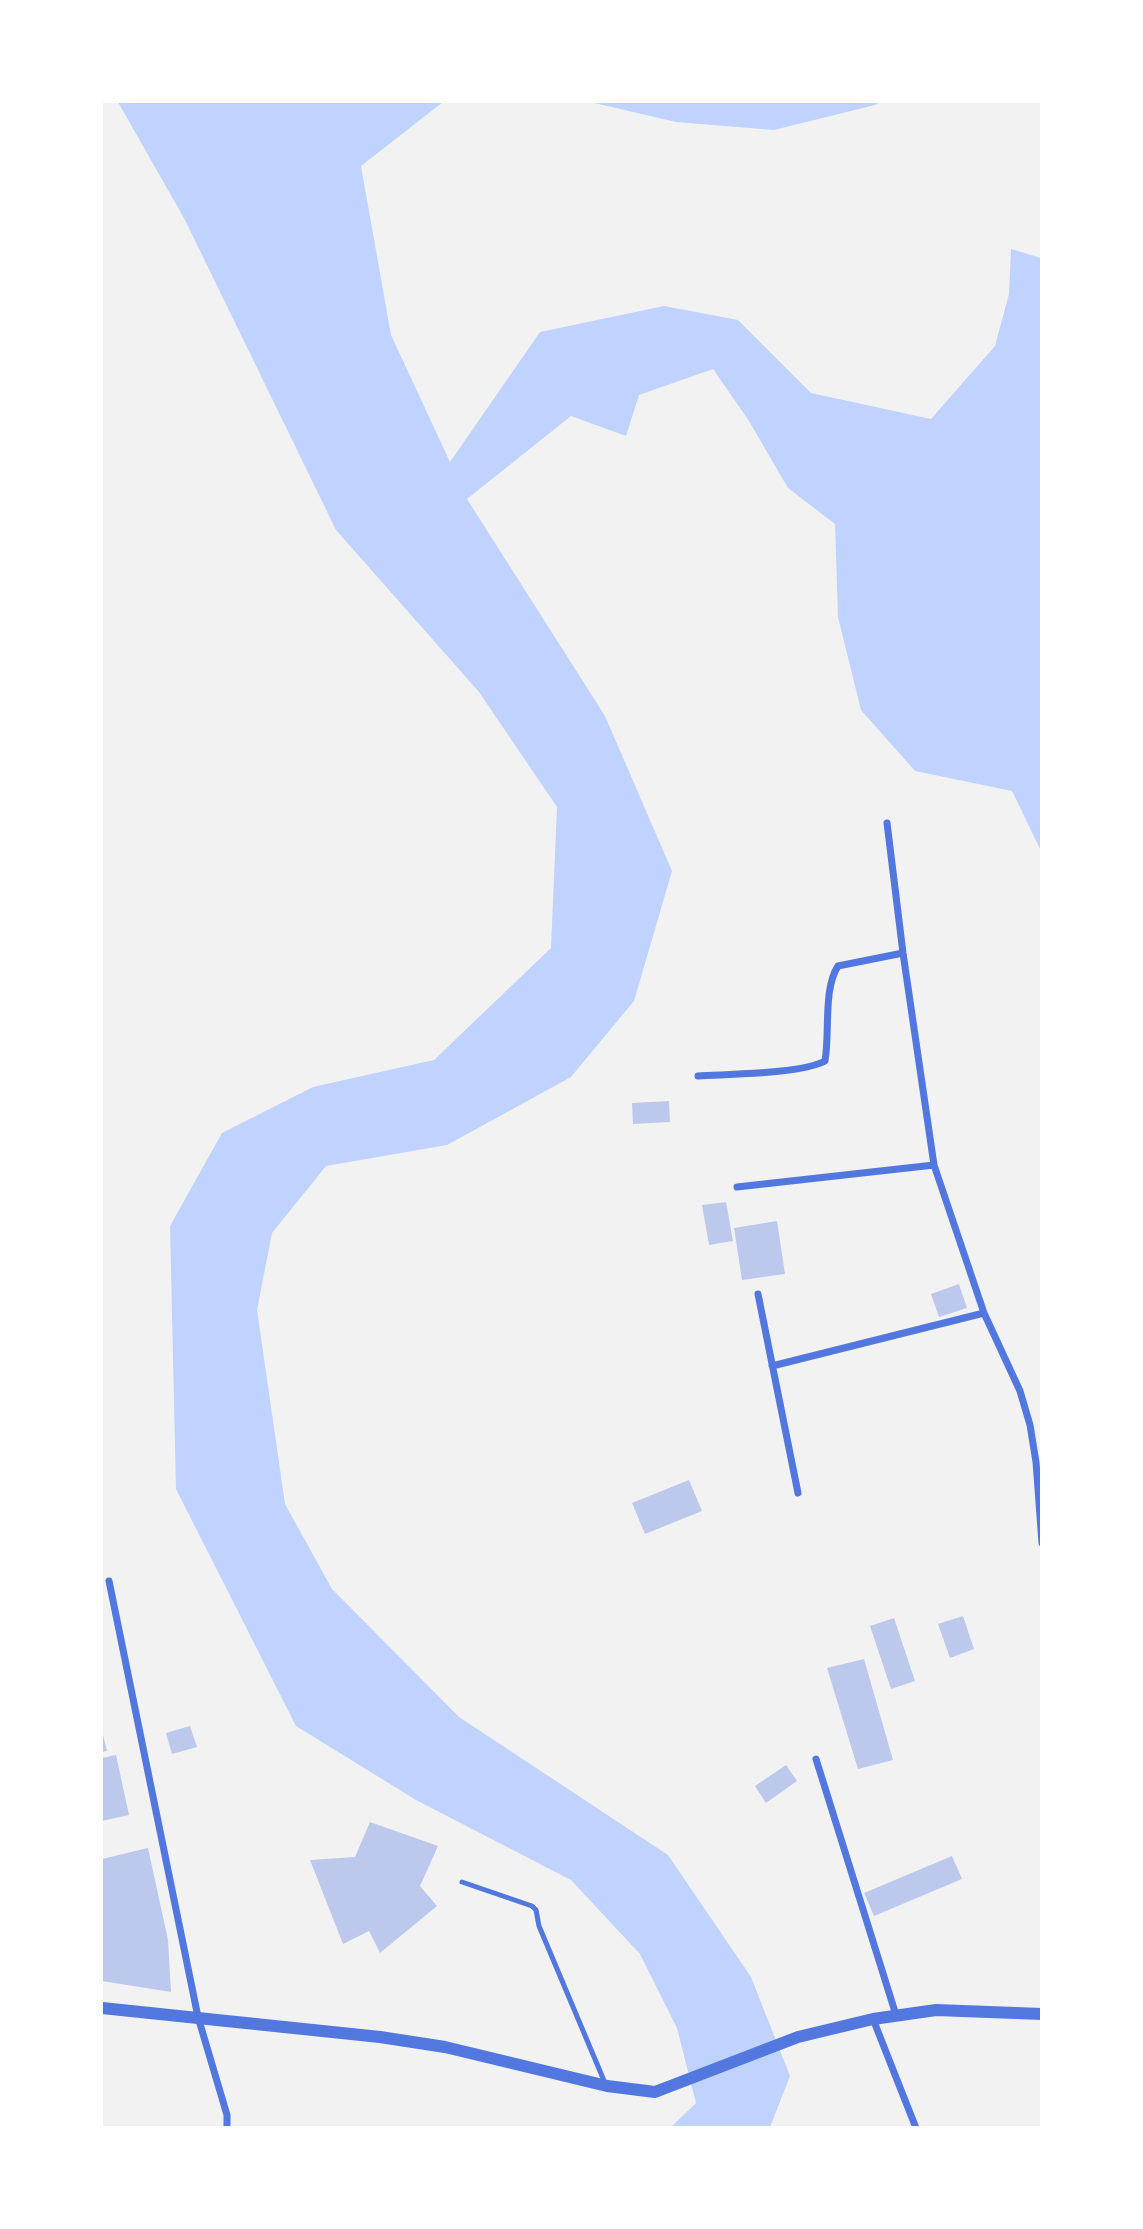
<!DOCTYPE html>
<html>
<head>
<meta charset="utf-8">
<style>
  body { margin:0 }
  #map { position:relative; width:1143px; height:2229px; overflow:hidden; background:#f2f2f2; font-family:Lora,serif }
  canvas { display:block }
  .frame { position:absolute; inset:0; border:103px solid #fff; pointer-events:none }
</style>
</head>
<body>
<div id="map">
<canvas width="1143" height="2229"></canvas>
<div class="frame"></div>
</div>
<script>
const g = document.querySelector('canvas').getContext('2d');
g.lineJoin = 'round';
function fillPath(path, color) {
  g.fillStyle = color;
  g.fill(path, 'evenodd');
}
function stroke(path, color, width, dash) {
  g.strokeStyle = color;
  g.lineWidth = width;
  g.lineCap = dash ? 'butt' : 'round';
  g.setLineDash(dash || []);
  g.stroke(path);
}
fillPath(new Path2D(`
  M 118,102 L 443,102 L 361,166 L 391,335 L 450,462 L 540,332 L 664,306 L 738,320 L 811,393 L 931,419 L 995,346 L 1009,294 L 1011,249 L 1041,258 L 1041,851 L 1012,791 L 915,771 L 861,710 L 838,617 L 835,524 L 788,488 L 749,421 L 713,369 L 639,395 L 626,436 L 571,416 L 467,499 L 605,716 L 672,871 L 634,1001 L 571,1077 L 447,1145 L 326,1166 L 272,1233 L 257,1310 L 285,1504 L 332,1589 L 459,1717 L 668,1855 L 751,1977 L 790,2076 L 770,2127 L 671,2127 L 696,2103 L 677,2028 L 640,1954 L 571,1880 L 416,1800 L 296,1726 L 176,1489 L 170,1226 L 222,1133 L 313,1087 L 434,1060 L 551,948 L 557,807 L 479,692 L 336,530 L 185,220 Z
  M 590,102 L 881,102 L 875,105 L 774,130 L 676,122 Z`), '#bfd3fe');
fillPath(new Path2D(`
  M 669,1101 L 670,1122 L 633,1124 L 632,1103 Z
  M 726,1202 L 733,1241 L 709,1245 L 702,1205 Z
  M 777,1221 L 785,1274 L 742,1280 L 734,1228 Z
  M 959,1284 L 967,1308 L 939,1317 L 931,1294 Z
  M 689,1480 L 702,1511 L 645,1534 L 632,1503 Z
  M 963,1616 L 974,1649 L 950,1658 L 938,1624 Z
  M 894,1618 L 915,1681 L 891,1689 L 870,1626 Z
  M 864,1659 L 893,1760 L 858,1769 L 827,1668 Z
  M 190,1726 L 197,1747 L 172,1754 L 166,1733 Z
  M 102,1731 L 107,1751 L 102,1752 Z
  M 116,1755 L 129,1815 L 102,1821 L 102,1758 Z
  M 786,1765 L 797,1781 L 766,1803 L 755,1786 Z
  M 370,1822 L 438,1846 L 420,1886 L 437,1906 L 380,1953 L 369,1931 L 343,1944 L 310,1860 L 355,1857 Z
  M 148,1848 L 168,1940 L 171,1992 L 102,1981 L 102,1859 Z
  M 952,1856 L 962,1879 L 874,1916 L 864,1893 Z`), '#bdc9ec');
stroke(new Path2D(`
  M 462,1882 L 532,1906 L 536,1910 L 539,1926 L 605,2083`), '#5277de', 5);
stroke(new Path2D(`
  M 887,823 L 903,953 L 934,1165 L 984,1313 L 1020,1391 L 1030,1425 L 1036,1462 L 1042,1543
  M 698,1076 C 728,1074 801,1074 825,1061 C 830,1032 823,989 838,966 L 903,953
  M 737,1187 L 934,1165
  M 758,1294 L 798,1493
  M 772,1366 L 984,1313
  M 109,1581 L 198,2017 L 227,2115 L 227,2128
  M 816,1759 L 896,2015
  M 873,2019 L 916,2128`), '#5277de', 7);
stroke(new Path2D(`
  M 102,2008 L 380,2037 L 445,2047 L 607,2086 L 655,2092 L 798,2037 L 873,2019 L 936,2010 L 1042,2014`), '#5277de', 12);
</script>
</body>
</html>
